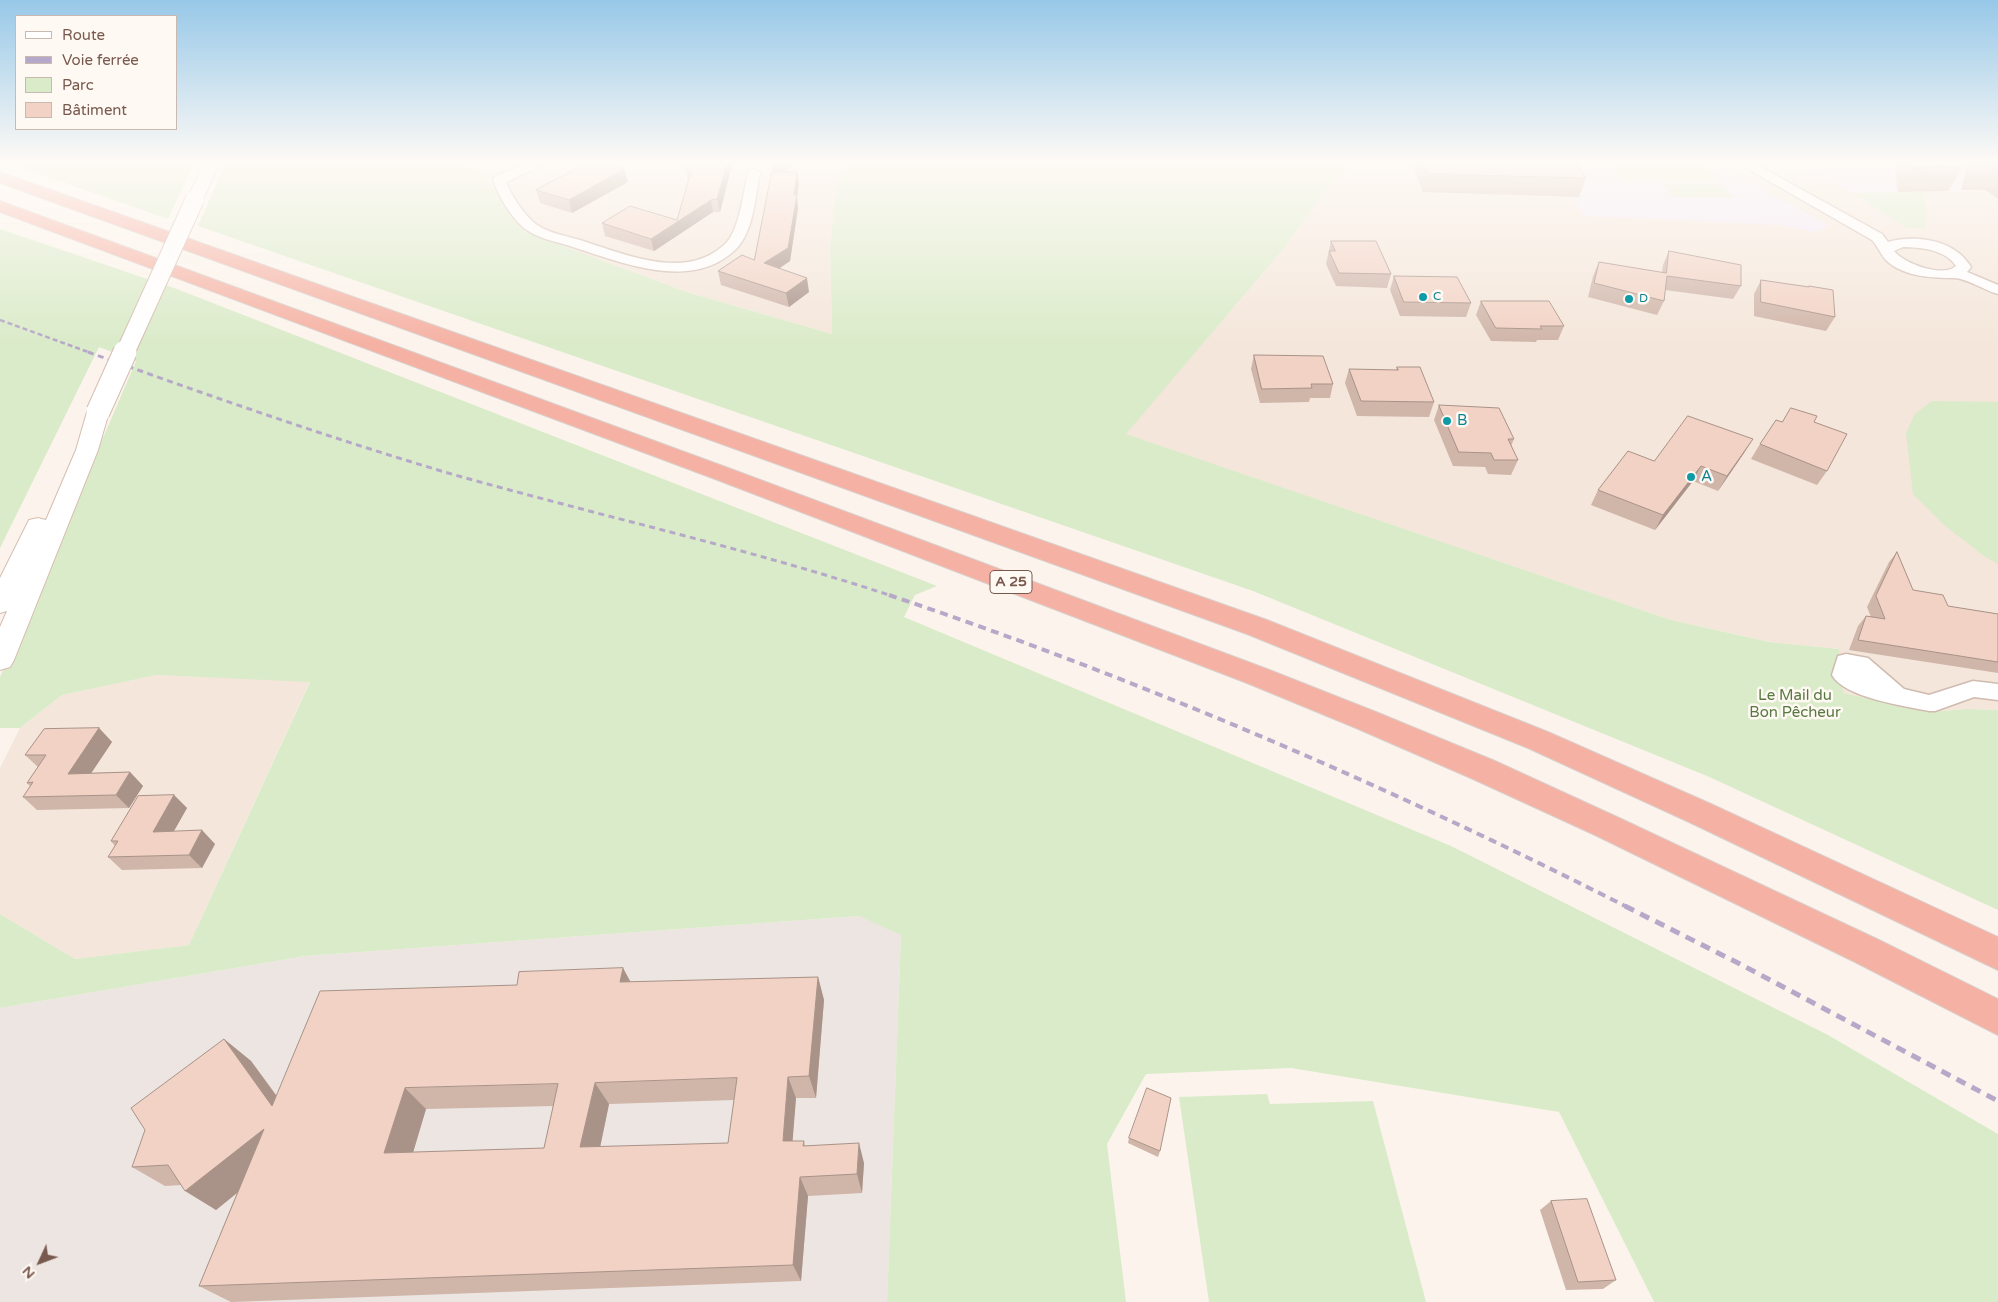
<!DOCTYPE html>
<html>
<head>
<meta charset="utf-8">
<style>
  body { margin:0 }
  #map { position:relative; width:1998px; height:1302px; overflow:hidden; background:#fcf4ec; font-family:"Varela Round",sans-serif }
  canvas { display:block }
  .legend { position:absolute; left:15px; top:15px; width:162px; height:115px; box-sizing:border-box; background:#fff9f3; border:1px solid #c9b9b1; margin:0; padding:6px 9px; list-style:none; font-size:15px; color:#78594e }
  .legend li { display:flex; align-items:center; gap:10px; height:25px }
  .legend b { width:25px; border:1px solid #c9b9b1 }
  .north { position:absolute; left:15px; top:1237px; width:50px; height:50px; -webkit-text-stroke:4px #fff9f3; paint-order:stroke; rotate:227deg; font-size:14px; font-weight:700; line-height:20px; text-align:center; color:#78594e }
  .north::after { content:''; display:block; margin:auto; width:18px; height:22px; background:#78594e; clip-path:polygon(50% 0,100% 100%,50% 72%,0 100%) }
</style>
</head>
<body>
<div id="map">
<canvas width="1998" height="1302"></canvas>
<ul class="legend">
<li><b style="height:6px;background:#fff"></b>Route</li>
<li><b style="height:6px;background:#b6a8c8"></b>Voie ferrée</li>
<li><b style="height:14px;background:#daebc9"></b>Parc</li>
<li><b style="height:14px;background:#f2d2c4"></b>Bâtiment</li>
</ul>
<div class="north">N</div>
</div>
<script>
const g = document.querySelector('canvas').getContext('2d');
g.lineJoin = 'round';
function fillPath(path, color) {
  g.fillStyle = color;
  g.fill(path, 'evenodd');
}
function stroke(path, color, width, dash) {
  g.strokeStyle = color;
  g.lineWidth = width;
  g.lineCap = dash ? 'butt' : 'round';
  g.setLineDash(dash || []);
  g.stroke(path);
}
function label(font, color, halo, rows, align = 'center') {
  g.font = font + ' "Varela Round",sans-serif';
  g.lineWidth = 5;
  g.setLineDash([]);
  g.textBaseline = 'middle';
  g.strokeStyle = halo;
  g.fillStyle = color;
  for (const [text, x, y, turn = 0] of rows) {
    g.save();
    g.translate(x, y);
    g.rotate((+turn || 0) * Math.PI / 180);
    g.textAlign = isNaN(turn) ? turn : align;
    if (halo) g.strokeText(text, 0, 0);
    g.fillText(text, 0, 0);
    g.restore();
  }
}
fillPath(new Path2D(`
  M 450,161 L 858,161 L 838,173 L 830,246 L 832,334 L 687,292 L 526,232 L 484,173 Z
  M 1353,161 L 1998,161 L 1998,710 L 1966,709 L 1930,712 L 1842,693 L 1839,649 L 1771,642 L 1671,620 L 1125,434 L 1284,248 L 1323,194 Z
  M 157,675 L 310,681 L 189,945 L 75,959 L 0,914 L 0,768 L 20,728 L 62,695 Z`), '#f4e6da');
fillPath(new Path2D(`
  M 859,916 L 901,934 L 887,1302 L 0,1302 L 0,1008 L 305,956 Z`), '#ece5e1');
fillPath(new Path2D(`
  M 1543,161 L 1713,161 L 1830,227 L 1814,232 L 1783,225 L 1584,216 L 1564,184 Z
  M 1792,161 L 1998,161 L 1998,192 L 1986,192 L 1985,190 L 1853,193 Z`), '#f1e8f9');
fillPath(new Path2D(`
  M 2,161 L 195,161 L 168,219 Z
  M 226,161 L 450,161 L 483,173 L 526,232 L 687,292 L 832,334 L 830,246 L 838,173 L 858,161 L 1353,161 L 1323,194 L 1284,248 L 1126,434 L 1671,620 L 1770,642 L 1839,649 L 1843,693 L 1930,712 L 1966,709 L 1998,710 L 1998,910 L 1707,776 L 1253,591 L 198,226 Z
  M 1608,161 L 1703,163 L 1721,183 L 1622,181 Z
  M 1662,183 L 1722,185 L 1735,198 L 1673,197 Z
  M 1925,192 L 1925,229 L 1905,227 L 1853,193 Z
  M 0,229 L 177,289 L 937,586 L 915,595 L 904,617 L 1451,846 L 1828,1035 L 1998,1134 L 1998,1302 L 1654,1302 L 1559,1112 L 1291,1068 L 1146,1074 L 1107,1144 L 1126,1302 L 887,1302 L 901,935 L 859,916 L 305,956 L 0,1008 L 0,914 L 75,959 L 189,945 L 310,682 L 157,675 L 62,695 L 20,728 L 0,728 L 0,677 L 136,361 L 99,347 L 0,548 Z
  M 1932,401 L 1998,402 L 1998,564 L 1984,556 L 1944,525 L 1913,494 L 1906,433 L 1915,414 Z
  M 1267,1094 L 1270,1104 L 1373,1101 L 1426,1302 L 1209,1302 L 1179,1097 Z`), '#daebc9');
const street = new Path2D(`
  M 533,161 L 551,161 L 506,182 C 512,197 524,215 537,225 C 550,234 568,236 583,241 C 627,255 689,282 727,242 C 739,229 744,191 748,173 L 754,169 L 760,173 C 755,196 754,231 736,249 C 692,292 623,263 573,247 C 559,242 543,240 530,232 C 514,223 499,197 493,180 L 494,177 Z
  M 1734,161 L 1750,161 L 1882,234 L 1888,242 C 1917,234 1955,240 1971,267 L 1967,272 L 1998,285 L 1998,294 C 1986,291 1966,278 1954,278 C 1933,278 1906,277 1888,262 C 1881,256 1878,246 1872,240 ZM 1903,247 C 1921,247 1946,250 1956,266 C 1944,278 1904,264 1894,251 Z
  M 1846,654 L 1868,658 L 1904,689 L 1929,695 L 1973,681 L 1998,684 L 1998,700 L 1974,697 L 1935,711 L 1929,711 C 1905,706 1845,698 1832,675 L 1838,656 Z`);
const secondary = new Path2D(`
  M 205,161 L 221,161 L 201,203 L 189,203 L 187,199 Z
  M 98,405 L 106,407 L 109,412 L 98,450 L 14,660 L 10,667 L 0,670 L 0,627 L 7,611 L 0,613 L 0,578 L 29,520 L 38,518 L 46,520 L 76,450 L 87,412 L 90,407 Z`);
const highway = new Path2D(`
  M 0,172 L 1267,620 L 1548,732 L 1711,804 L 1998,937 L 1998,970 L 1689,822 L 1528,748 L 1247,634 L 0,183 Z
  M 0,201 L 731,469 L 1267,669 L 1376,712 L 1495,761 L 1617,817 L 1879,940 L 1998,999 L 1998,1035 L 1855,962 L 1595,835 L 1473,779 L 1356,728 L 1247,683 L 715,479 L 0,212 Z`);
stroke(street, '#cfbbb0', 3);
stroke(secondary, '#d5bdb0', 2);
stroke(highway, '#d9d1cd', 2);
fillPath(street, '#fff');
fillPath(secondary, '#fff');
fillPath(highway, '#f5b2a4');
stroke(new Path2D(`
  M 0,320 L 91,353`), '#b6a8c8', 2.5, [5, 3]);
stroke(new Path2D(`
  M 88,352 C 207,395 327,437 448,473 C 596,515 747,548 892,596`), '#b6a8c8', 3, [6, 4.5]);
stroke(new Path2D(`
  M 889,595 C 1142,680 1389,786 1627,907`), '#b6a8c8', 4, [8, 5.5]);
stroke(new Path2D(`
  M 1625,906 L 1740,964 L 1998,1101`), '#b6a8c8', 5, [10, 7]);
const secondaryBridgeFar1 = new Path2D(`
  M 125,353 L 195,199`);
const secondaryBridge = new Path2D(`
  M 98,412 L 125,352`);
stroke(secondaryBridgeFar1, '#d5bdb0', 20, []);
stroke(secondaryBridge, '#d5bdb0', 25, []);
stroke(secondaryBridgeFar1, '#fff', 18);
stroke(secondaryBridge, '#fff', 23);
fillPath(new Path2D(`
  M 689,161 L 733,161 L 720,212 L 713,212 L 654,251 L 605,236 L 602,223 L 677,220 L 688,182 L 686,170 Z
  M 1411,161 L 1575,161 L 1586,178 L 1579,197 L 1423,192 Z
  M 1894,161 L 1963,161 L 1964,166 L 1948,191 L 1898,192 Z
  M 1968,161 L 1998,161 L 1998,199 L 1985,190 L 1961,190 Z
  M 773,172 L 797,172 L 799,184 L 797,197 L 798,208 L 790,261 L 779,268 L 809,292 L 789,307 L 721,285 L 718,271 L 754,260 Z
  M 628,182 L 572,213 L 540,203 L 536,190 Z
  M 1331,241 L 1391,274 L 1387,288 L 1336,286 L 1326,264 Z
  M 1669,251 L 1741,286 L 1733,299 L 1665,290 L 1664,301 L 1657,315 L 1588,297 L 1593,276 L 1599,262 L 1662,273 L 1663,265 Z
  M 1394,276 L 1471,303 L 1466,317 L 1400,316 L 1390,290 Z
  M 1761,280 L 1808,287 L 1809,286 L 1835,317 L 1826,331 L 1754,316 L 1754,294 Z
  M 1481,301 L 1564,326 L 1558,340 L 1537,340 L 1536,342 L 1491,341 L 1476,315 Z
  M 1254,355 L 1333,384 L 1330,398 L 1310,398 L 1309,402 L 1260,403 L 1251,369 Z
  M 1397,367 L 1434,402 L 1429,417 L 1357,416 L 1345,383 L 1349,369 L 1396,370 Z
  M 1439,405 L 1514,439 L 1511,446 L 1518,460 L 1511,475 L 1488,474 L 1485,467 L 1453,466 L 1434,420 Z
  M 1782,422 L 1814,422 L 1827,471 L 1817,485 L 1751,459 L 1760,444 Z
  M 1753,439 L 1744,453 L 1718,491 L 1693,481 L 1655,530 L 1591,505 L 1598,490 L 1654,461 Z
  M 1897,552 L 1913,590 L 1948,606 L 1998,614 L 1998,673 L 1849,650 L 1858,626 L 1866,616 L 1871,617 L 1867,607 L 1889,562 Z
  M 99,728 L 112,742 L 91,773 L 130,772 L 143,786 L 129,808 L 37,810 L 23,797 L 30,786 L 27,783 L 38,767 L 25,755 Z
  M 174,795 L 187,808 L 174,831 L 215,844 L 202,868 L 122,870 L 108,857 L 115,846 L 111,841 Z
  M 623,968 L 630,982 L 818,977 L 824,1000 L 816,1098 L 796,1098 L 792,1141 L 804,1141 L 805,1146 L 864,1163 L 862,1193 L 808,1196 L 801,1281 L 231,1302 L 199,1286 L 237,1193 L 216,1210 L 181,1185 L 165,1186 L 132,1167 L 224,1039 L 251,1061 L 277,1096 L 517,985 ZM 734,1100 L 728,1143 L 600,1147 L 609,1104 ZM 553,1106 L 544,1148 L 413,1152 L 426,1109 Z
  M 1129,1138 L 1160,1151 L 1158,1157 L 1128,1143 Z
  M 1551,1201 L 1616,1280 L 1603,1289 L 1566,1290 L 1540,1210 Z`), '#d0b5a9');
fillPath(new Path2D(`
  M 728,161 L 733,161 L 720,212 L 717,199 Z
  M 781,161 L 796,161 L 775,181 L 773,169 Z
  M 624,169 L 628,182 L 572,213 L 569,200 Z
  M 797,172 L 799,184 L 797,197 L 798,208 L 790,261 L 767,277 L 764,263 L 794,195 Z
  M 711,200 L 713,212 L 654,251 L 651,239 Z
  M 807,278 L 809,292 L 789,307 L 786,293 Z
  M 1753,439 L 1744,453 L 1718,491 L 1727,476 Z
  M 1701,466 L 1693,481 L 1655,530 L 1663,515 Z
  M 99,728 L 112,742 L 82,787 L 68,774 Z
  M 130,772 L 143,786 L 129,808 L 116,795 Z
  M 174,795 L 187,808 L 166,845 L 153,832 Z
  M 202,830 L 215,844 L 202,868 L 189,855 Z
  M 623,968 L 636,992 L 620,982 Z
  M 818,977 L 824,1000 L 816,1098 L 809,1076 Z
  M 224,1039 L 251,1061 L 299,1127 L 272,1106 Z
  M 788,1077 L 796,1098 L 791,1161 L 783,1141 Z
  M 595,1083 L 609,1104 L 596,1167 L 580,1147 Z
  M 405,1088 L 426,1109 L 407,1173 L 384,1153 Z
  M 264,1129 L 291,1149 L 216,1210 L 185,1191 Z
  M 859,1143 L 864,1163 L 862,1193 L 857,1174 Z
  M 800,1177 L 808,1196 L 801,1281 L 793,1265 Z`), '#a99389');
const building = new Path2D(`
  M 591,161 L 598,161 L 624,169 L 569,200 L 536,190 Z
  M 689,161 L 728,161 L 717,199 L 711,200 L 651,239 L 602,223 L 630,206 L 677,220 L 691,172 L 686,170 Z
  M 774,161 L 781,161 L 773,169 Z
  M 1423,161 L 1575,161 L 1586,178 L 1428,174 Z
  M 1912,161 L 1963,161 L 1964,166 L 1913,168 Z
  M 1978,161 L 1998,161 L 1998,164 L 1978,165 Z
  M 772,172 L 797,172 L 794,195 L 797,195 L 788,248 L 764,263 L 807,278 L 786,293 L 718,271 L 742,255 L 754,260 Z
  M 1331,241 L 1376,241 L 1391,274 L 1339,273 L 1329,251 L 1335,251 Z
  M 1669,251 L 1741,265 L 1741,286 L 1667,276 L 1664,301 L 1594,283 L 1599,262 L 1666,273 Z
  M 1394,276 L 1457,277 L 1471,303 L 1404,302 Z
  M 1761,280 L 1809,287 L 1809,286 L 1833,290 L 1835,317 L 1761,302 Z
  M 1481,301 L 1549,301 L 1564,326 L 1540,326 L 1542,329 L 1496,328 Z
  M 1254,355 L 1323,356 L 1333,384 L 1311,384 L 1312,388 L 1262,389 Z
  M 1397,367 L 1420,367 L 1434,402 L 1361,401 L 1349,369 L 1398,370 Z
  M 1439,405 L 1499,408 L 1514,439 L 1508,439 L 1518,460 L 1494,460 L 1491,453 L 1459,452 Z
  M 1791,408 L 1817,416 L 1814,422 L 1847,434 L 1827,471 L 1760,444 L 1776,420 L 1782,422 Z
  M 1688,416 L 1753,439 L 1727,476 L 1701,466 L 1663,515 L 1598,490 L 1628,451 L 1654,461 Z
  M 1897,552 L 1913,590 L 1943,595 L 1948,606 L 1998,614 L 1998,662 L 1858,640 L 1866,616 L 1885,619 L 1876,596 Z
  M 99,728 L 68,774 L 130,772 L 116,795 L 23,797 L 33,782 L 27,783 L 46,755 L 25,755 L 44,729 Z
  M 174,795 L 153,832 L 202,830 L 189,855 L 108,857 L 118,841 L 111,841 L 138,796 Z
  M 623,968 L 620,982 L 818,977 L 809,1076 L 788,1077 L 783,1141 L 804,1141 L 803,1146 L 859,1143 L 857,1174 L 800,1177 L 793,1265 L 199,1286 L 264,1129 L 185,1191 L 168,1165 L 132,1167 L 145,1130 L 131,1108 L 224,1039 L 272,1106 L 320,991 L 517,985 L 519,972 ZM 737,1078 L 728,1143 L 580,1147 L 595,1083 ZM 558,1084 L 544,1148 L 384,1153 L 405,1088 Z
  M 1147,1088 L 1171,1098 L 1160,1151 L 1129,1138 Z
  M 1587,1199 L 1616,1280 L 1578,1282 L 1551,1201 Z`);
fillPath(building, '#f2d2c4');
stroke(building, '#a99389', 1);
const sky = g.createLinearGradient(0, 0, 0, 344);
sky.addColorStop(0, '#97c8e8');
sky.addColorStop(0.47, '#fefaf6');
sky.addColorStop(1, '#fefaf600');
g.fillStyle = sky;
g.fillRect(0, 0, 1998, 344);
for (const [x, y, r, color] of [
  [1423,297,5,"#0f9aa8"],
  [1629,299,5,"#0f9aa8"],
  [1447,421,5,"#0f9aa8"],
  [1691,477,5,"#0f9aa8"]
]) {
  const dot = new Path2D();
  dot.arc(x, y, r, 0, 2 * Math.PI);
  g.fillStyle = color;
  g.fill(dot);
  stroke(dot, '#fff9f3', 2);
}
label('12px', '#0d838f', '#fff9f3', [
  ["C",1433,297],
  ["D",1639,299]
], 'left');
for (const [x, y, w] of [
  [1011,582,42]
]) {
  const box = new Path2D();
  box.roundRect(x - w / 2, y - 11.5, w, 23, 4);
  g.fillStyle = '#fff9f3';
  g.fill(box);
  stroke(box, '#78594e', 1);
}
label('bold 14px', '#78594e', null, [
  ["A 25",1011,582]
]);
label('15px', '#0d838f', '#fff9f3', [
  ["B",1457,421],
  ["A",1701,477]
], 'left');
label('15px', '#587842', '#fff9f3', [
  ["Le Mail du",1795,696],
  ["Bon Pêcheur",1795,713]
]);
</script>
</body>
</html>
